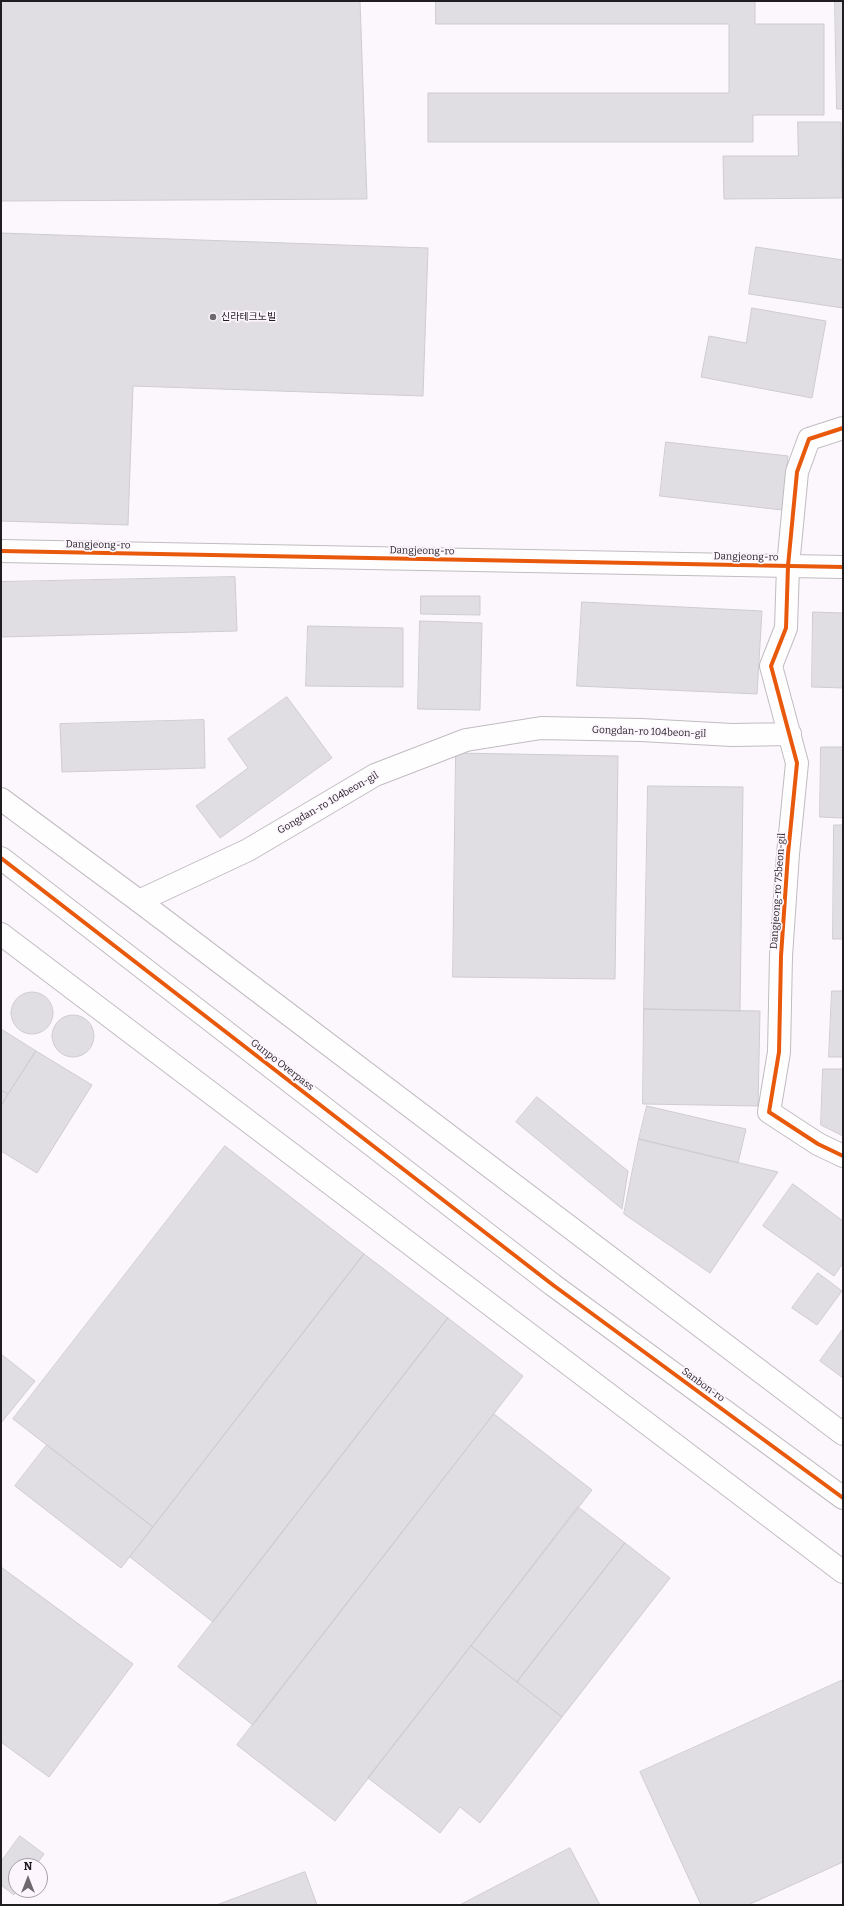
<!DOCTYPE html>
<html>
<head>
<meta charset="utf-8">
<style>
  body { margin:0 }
  #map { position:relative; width:844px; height:1906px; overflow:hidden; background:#fcf7fc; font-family:Bitter,serif }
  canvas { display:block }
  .frame { position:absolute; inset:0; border:2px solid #201d20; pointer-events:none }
  .north { position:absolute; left:8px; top:1858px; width:40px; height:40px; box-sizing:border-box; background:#fdf5fe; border:1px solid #a59fa5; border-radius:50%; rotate:0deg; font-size:11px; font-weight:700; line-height:16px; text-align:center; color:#201d20 }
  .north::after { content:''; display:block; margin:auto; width:14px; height:18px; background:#6d696d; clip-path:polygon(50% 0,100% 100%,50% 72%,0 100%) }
</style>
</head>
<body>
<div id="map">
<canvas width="844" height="1906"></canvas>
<div class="frame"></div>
<div class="north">N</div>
</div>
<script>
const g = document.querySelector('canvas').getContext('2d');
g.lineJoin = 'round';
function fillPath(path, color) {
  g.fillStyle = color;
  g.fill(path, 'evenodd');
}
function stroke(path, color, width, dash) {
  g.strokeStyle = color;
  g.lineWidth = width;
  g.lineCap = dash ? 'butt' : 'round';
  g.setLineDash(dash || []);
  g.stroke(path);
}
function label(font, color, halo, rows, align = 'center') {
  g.font = font + ' Bitter,"Noto Sans KR",serif';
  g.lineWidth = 3.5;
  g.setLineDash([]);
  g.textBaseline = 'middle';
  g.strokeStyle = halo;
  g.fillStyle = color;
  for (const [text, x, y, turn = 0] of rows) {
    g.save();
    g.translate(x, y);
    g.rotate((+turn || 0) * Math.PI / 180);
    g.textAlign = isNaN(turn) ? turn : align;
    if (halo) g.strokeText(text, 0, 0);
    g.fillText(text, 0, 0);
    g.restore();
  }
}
const building = new Path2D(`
  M 1,1 L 360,1 L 367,199 L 1,201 Z
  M 436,1 L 755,1 L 755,24 L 824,24 L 824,115 L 753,115 L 753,142 L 428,142 L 428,93 L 729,93 L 729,24 L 436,24 Z
  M 835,1 L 843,1 L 843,109 L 837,109 Z
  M 798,122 L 841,122 L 842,198 L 724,199 L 723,156 L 798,156 Z
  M 1,233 L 428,248 L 423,396 L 133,386 L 128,525 L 1,521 Z
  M 756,247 L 843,260 L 843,308 L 749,294 Z
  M 752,308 L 826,321 L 812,398 L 701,377 L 709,336 L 746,343 Z
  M 666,442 L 788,456 L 782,510 L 660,496 Z
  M 235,577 L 237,631 L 1,637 L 1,582 Z
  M 421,596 L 480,596 L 480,615 L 421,614 Z
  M 582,602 L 762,611 L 757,694 L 577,686 Z
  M 813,612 L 843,613 L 843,688 L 812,687 Z
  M 420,621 L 482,623 L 480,710 L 418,709 Z
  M 308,626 L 403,628 L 403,687 L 306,686 Z
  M 287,697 L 332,758 L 220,838 L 196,806 L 248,768 L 228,739 Z
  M 204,720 L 205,768 L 62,772 L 60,724 Z
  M 821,747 L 843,747 L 843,818 L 820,817 Z
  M 456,753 L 618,756 L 615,979 L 453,977 Z
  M 648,786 L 743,787 L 740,1011 L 644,1009 Z
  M 834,825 L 843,825 L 843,939 L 833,939 Z
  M 832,991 L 843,991 L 843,1057 L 829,1057 Z
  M11 1013a21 21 0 1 1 42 0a21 21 0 1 1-42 0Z
  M 644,1009 L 760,1011 L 758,1106 L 643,1104 Z
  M52 1036a21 21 0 1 1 42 0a21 21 0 1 1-42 0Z
  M 1,1029 L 36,1051 L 8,1094 L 1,1090 Z
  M 36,1051 L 92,1085 L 37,1173 L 1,1151 L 1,1106 Z
  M 823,1069 L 843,1069 L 843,1136 L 821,1125 Z
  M 1,1090 L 8,1094 L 1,1106 Z
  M 537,1097 L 628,1171 L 622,1209 L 516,1122 Z
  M 647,1106 L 746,1129 L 738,1163 L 639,1139 Z
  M 639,1139 L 778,1172 L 710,1273 L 624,1214 Z
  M 225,1146 L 364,1254 L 153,1527 L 13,1419 Z
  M 793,1184 L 843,1221 L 843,1263 L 834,1276 L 763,1226 Z
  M 364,1254 L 448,1318 L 213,1622 L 130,1557 Z
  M 818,1273 L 842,1291 L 817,1325 L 792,1308 Z
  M 448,1318 L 523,1376 L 253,1725 L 178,1667 Z
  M 843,1329 L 843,1378 L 820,1361 Z
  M 1,1354 L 35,1381 L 1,1423 Z
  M 494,1414 L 592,1490 L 335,1821 L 237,1745 Z
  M 47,1445 L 153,1527 L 121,1568 L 15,1486 Z
  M 578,1507 L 625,1543 L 517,1682 L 471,1646 Z
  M 625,1543 L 670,1578 L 562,1717 L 517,1682 Z
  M 1,1567 L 133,1664 L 49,1777 L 1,1742 Z
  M 471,1646 L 562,1717 L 480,1823 L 460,1807 L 440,1833 L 368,1778 Z
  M 843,1680 L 843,1862 L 748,1905 L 701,1905 L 640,1772 Z
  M 20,1836 L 44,1854 L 35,1866 L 16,1866 L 16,1890 L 17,1890 L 14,1895 L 1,1885 L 1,1862 Z
  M 570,1848 L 600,1905 L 460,1905 Z
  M 305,1872 L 317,1905 L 217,1905 Z`);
fillPath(building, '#e0dee2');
stroke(building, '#ceccd1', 1);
const minor = new Path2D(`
  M 843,428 L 809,439 L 797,472 L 788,566 L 786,628 L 771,666 L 797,763 L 788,854 L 781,956 L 779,1052 L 769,1112 L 818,1144 L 843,1156
  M 139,901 L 248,850 L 375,775 L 466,740 L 541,728 L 641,730 L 732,735 L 790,734`);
const tertiary = new Path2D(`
  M 1,551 L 843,567
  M 1,799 L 139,901 L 843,1434
  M 1,858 L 553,1285 L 843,1498
  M 1,934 L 843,1572`);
stroke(minor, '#c0bcc0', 24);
stroke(tertiary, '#c0bcc0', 24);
stroke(minor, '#fffeff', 22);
stroke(tertiary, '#fffeff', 22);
stroke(new Path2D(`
  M 843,428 L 809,439 L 797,472 L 788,566 L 786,628 L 771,666 L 797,763 L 788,854 L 781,956 L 779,1052 L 769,1112 L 818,1144 L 843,1156
  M 1,551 L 843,567
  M 1,858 L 553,1285 L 843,1498`), '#e8590c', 4);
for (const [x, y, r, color] of [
  [213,317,4,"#6d696d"]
]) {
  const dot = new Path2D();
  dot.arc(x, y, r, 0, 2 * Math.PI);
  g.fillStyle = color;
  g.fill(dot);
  stroke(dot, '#fdf5fe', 1.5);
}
label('10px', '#201d20', '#fdf5fe', [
  ["신라테크노빌",221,317]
], 'left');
label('10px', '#201d20', '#fdf5fe', [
  ["Dangjeong-ro",98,545,1],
  ["Dangjeong-ro",422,551,1],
  ["Dangjeong-ro",746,557,1],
  ["Gongdan-ro 104beon-gil",649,732,2],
  ["Gongdan-ro 104beon-gil",328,803,-30],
  ["Dangjeong-ro 75beon-gil",778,891,-86],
  ["Gunpo Overpass",282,1065,38],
  ["Sanbon-ro",703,1385,36]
]);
</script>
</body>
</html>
